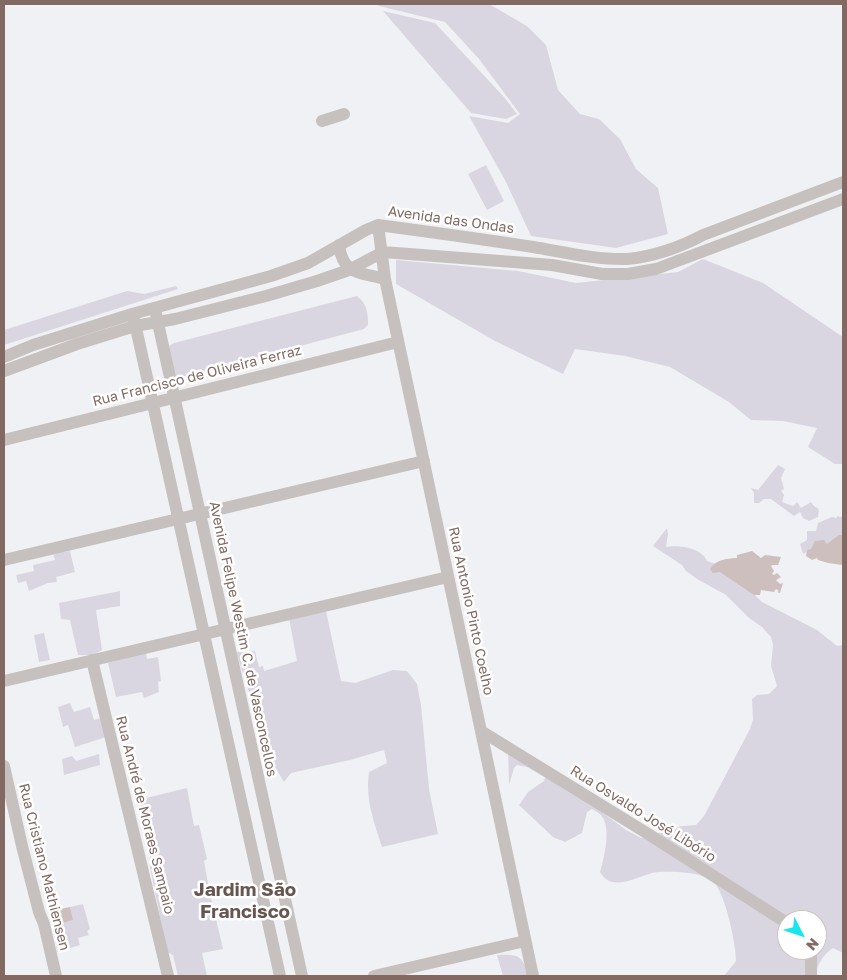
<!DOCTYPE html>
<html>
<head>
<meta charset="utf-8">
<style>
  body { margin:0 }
  #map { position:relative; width:847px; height:980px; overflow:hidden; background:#f0f1f4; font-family:"Golos Text",sans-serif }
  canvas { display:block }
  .frame { position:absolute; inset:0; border:5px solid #826a62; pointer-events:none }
  .north { position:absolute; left:777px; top:910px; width:50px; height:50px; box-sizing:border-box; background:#fff; border:1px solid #cdc3c0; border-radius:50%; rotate:131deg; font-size:14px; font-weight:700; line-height:20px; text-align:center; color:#826a62 }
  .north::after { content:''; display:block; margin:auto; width:18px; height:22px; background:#1ae5ea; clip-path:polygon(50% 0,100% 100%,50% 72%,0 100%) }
</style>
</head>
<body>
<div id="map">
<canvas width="847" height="980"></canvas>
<div class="frame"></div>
<div class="north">N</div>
</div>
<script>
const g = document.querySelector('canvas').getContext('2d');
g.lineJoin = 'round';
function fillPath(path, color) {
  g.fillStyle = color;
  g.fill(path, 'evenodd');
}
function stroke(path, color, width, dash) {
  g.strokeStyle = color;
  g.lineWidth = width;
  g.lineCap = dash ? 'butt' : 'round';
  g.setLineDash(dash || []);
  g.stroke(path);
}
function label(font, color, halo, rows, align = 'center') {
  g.font = font + ' "Golos Text",sans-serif';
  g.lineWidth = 5;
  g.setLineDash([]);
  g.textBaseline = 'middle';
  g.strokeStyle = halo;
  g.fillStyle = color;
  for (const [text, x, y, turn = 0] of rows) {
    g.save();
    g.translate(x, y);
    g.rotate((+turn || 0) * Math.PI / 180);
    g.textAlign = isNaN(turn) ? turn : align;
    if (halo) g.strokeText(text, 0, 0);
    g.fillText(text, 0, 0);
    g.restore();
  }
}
fillPath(new Path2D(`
  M 377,4 L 489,4 L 527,26 L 546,45 L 558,90 L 580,114 L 599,119 L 620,139 L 636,169 L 658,188 L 668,234 L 616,248 L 531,236 L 505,180 L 469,116 L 508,123 L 520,114 L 479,59 L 445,22 L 379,6 Z
  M 383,11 L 435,23 L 504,97 L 517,114 L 506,119 L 471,113 Z
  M 486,165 L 504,201 L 487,210 L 468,174 Z
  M 703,259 L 763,283 L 843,337 L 843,464 L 835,464 L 808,447 L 817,428 L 783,421 L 751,420 L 729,402 L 670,367 L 625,356 L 575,349 L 563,374 L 495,341 L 396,284 L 396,260 L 518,271 L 576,283 L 678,272 Z
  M 176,286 L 178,289 L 4,345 L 4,330 L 127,291 L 144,294 Z
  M 357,296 C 367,304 368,312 368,325 L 364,329 L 179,378 L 167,370 L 169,346 L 174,343 Z
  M 778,465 L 785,469 L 781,478 L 784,489 L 781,491 L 784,495 L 782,502 L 793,506 L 797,502 L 801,508 L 811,502 L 814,506 L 819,509 L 818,517 L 809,521 L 803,518 L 800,512 L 794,516 L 771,499 L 764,499 L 759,503 L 754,503 L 754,493 L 751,488 L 758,490 Z
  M 843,515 L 843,540 L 840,549 L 811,549 L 803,554 L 800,544 L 807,540 L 807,531 L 816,531 L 818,523 L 832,517 L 837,518 L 837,516 L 841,517 Z
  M 667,528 L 668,534 L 666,547 C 678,545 701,547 707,561 L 725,567 L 762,602 L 817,630 L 837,646 L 843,645 L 843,953 L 833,948 C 824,954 816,965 816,976 L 724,976 L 736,961 C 736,944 725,891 712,880 C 703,872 663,870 652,873 C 635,878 611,892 600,872 C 604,859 610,833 604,820 C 602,814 597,812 592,809 L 587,812 L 582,833 L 565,842 L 553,837 L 519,805 L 528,792 L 544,781 L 545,777 L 527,767 L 517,765 L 514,768 L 509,785 L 508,748 L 587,801 L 626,830 L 641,838 L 682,826 L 696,825 L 704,816 L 750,729 L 753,720 L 752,699 L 757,695 L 769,694 L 777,686 L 771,666 L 773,645 L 771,637 L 762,627 L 749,618 L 726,595 L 697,579 L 686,571 L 682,565 L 653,546 ZM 787,920 L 817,920 L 817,950 L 787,950 Z
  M 70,551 L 75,572 L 56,577 L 57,582 L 48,583 L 29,591 L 26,581 L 18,583 L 16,575 L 34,571 L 33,565 L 55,560 L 53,553 Z
  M 120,591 L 120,606 L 96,610 L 102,650 L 93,655 L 78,655 L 70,620 L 61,619 L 59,603 Z
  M 326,611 L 341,681 L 355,683 L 393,670 L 407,671 L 417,684 L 421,705 L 429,789 L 438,834 L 382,847 C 374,822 365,799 369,772 L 387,763 L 384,750 L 350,760 L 291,773 L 284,782 L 272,762 L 236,652 L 255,651 L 259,667 L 263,666 L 264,671 L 297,661 L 289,618 Z
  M 44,633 L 50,660 L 39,662 L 34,635 Z
  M 146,652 L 147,659 L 158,657 L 161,681 L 158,682 L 159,692 L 144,698 L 142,692 L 116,697 L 108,663 Z
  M 70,703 L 74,712 L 90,707 L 94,720 L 101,718 L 106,737 L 75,747 L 68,725 L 63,727 L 58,707 Z
  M 99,754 L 100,765 L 64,775 L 62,759 L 72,756 L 76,761 Z
  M 187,788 L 194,826 L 199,825 L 207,859 L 204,861 L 209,889 L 223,949 L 202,953 L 207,976 L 178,976 L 173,955 L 167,952 L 150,867 L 151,861 L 138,800 Z
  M 83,904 L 90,929 L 87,931 L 89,935 L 78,938 L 80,945 L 57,952 L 55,937 L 58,936 L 55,925 L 72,920 L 70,907 Z
  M 497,955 C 518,954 523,955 528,976 L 503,976 Z`), '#dad6e1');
fillPath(new Path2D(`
  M 839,535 L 843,535 L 843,565 L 828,563 L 818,560 L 817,558 L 812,560 L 806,556 L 807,550 L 811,549 L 815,541 L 824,540 L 827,544 Z
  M 752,551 L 761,558 L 765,555 L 781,557 L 778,565 L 773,565 L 771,566 L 774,571 L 772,574 L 774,575 L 777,573 L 781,577 L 776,580 L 780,584 L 783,583 L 780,593 L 777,592 L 779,591 L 776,589 L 774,592 L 761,590 L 760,595 L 754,595 L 720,572 L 713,573 L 710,569 C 716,559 726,559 737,558 L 737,555 Z
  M 70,907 L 73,920 L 55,925 L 50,911 Z`), '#cdbfbd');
stroke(new Path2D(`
  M 322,121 L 344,114
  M 378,225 L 385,279 L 533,976
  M 339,245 C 343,275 359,272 385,279
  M 156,314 L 302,976
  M 134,319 L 280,976
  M 4,357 L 33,345 L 132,314 L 271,276 L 308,263 L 366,230 L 378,225 C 430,232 482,239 533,247 C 564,252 596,260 627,259 C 652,257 681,247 703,235 L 843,182
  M 4,371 L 77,344 L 135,326 L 175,319 L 266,296 L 317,281 L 349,270 L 383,252 L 552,265 L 602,274 L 628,274 L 656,269 L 843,199
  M 4,440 L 398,342
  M 4,560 L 424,461
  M 92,660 L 168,976
  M 4,681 L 448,577
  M 481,731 L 645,832 L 787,923
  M 4,766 L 22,846 L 39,912 L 44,924 L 56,976
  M 811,950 L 811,976
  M 374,976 L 525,941`), '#c6c1bf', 12);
label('14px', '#826a62', '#fff', [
  ["Avenida das Ondas",451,220,8],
  ["Rua Francisco de Oliveira Ferraz",197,376,-14],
  ["Rua Antonio Pinto Coelho",471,611,78],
  ["Avenida Felipe Westim C. de Vasconcellos",243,639,78],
  ["Rua Osvaldo José Libório",643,814,32],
  ["Rua André de Moraes Sampaio",145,815,76],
  ["Rua Cristiano Mathiensen",44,867,76]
]);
label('bold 19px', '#675650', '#fff', [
  ["Jardim São",245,890],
  ["Francisco",245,912]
]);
</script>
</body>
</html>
